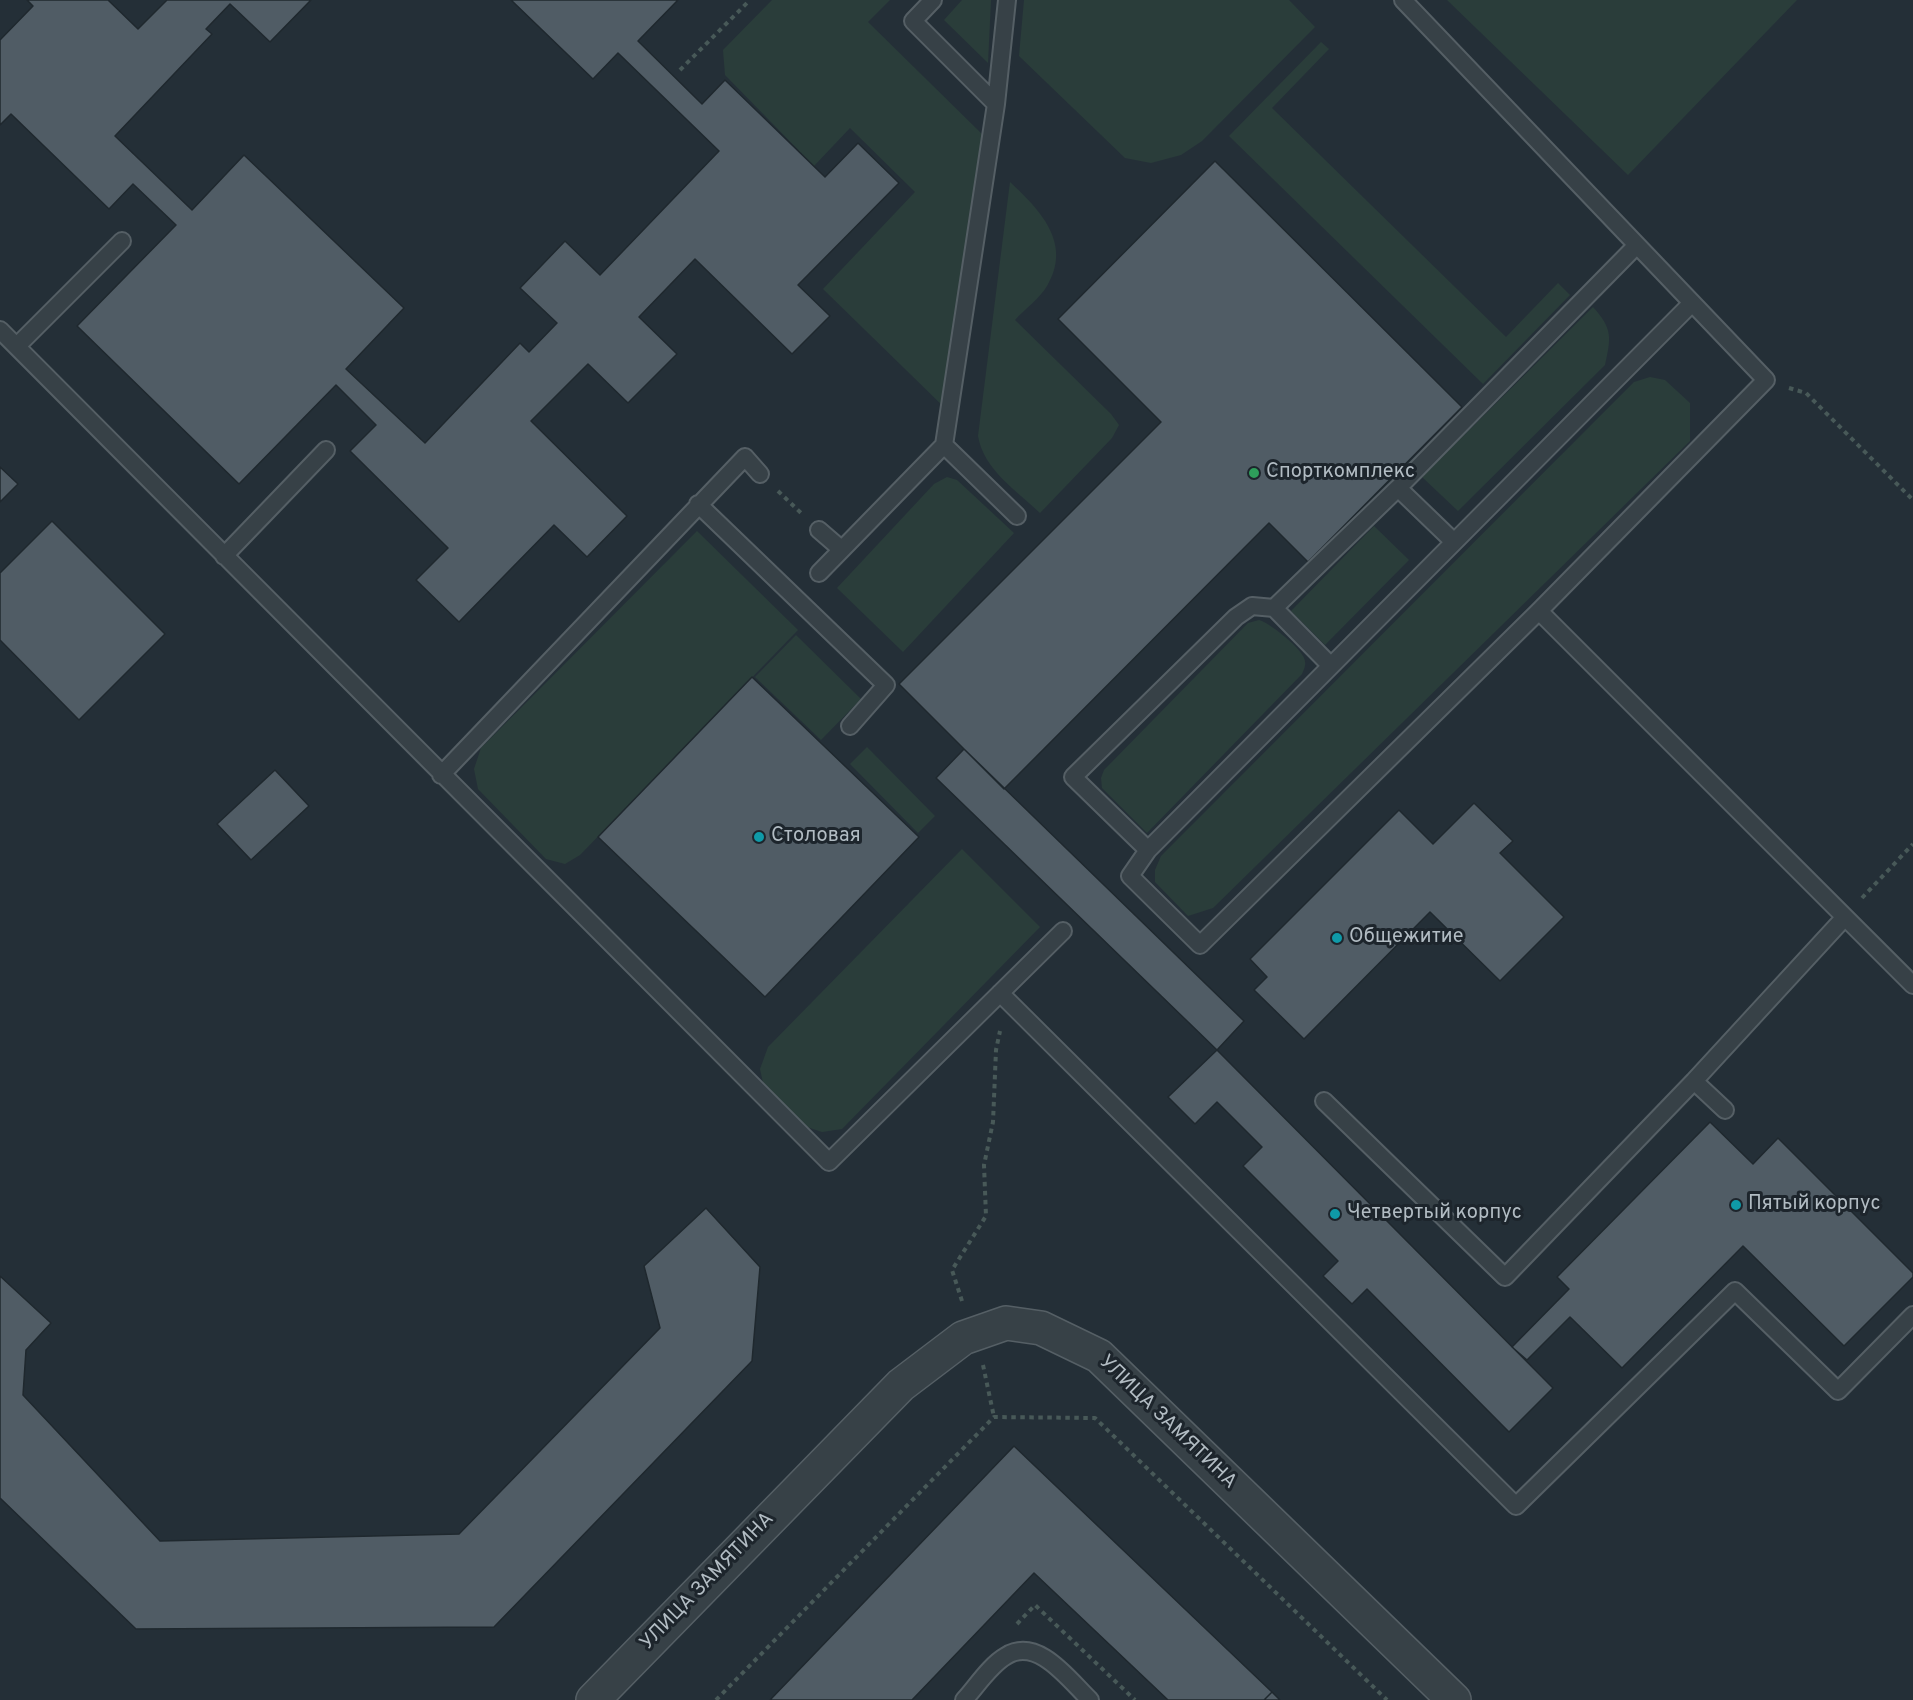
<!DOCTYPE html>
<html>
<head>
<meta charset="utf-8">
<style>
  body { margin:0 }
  canvas { display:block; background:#242f37 }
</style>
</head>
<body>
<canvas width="1913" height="1700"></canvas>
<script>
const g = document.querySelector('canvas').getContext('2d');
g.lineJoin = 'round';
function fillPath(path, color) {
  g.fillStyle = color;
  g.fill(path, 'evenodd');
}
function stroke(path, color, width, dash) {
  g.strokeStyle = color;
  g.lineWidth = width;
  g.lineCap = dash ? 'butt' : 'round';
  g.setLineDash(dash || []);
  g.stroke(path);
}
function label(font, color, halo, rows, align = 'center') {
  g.font = font + ' Overpass,sans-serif';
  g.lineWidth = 6;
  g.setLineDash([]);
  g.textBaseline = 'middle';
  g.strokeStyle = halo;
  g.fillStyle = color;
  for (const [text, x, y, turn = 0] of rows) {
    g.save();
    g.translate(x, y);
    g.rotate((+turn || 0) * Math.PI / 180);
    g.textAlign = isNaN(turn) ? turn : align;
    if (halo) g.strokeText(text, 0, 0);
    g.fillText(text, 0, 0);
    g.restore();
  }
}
fillPath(new Path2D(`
  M 772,0 L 890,0 L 868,22 L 983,135 L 947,410 L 823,289 L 915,192 L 850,128 L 814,166 L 725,75 L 723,50 Z
  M 962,0 L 991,0 L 988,63 L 944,20 Z
  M 1024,0 L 1289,0 L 1315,27 L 1202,141 L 1181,155 L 1151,163 L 1125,158 L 1019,56 Z
  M 1447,0 L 1797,0 L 1628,175 Z
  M 1321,42 L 1329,49 L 1272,108 L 1506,337 L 1558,283 L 1570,295 L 1483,384 L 1229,136 Z
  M 1010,182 C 1039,209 1073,243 1047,286 C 1040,298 1025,309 1015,320 L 1111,414 L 1119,425 L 1112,438 L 1040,513 C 1016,490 984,470 978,436 Z
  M 1593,307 C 1613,329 1611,338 1605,365 L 1458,511 L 1422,477 Z
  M 1650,377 L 1665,380 L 1690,403 L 1690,441 L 1213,908 L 1188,916 L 1155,882 L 1155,870 L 1161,856 L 1634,382 Z
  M 947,477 L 957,480 L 1014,533 L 903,652 L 837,588 L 934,484 Z
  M 1374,526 L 1409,560 L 1325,645 L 1291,611 Z
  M 697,531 L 798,630 L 580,855 L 565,864 L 546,859 L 478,789 L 474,769 L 481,748 Z
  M 1259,620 C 1270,623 1298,646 1303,656 C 1307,663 1305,667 1302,674 L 1147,833 L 1102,788 L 1101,778 L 1104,770 L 1248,623 Z
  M 796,635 L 861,699 L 821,740 L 755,677 Z
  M 867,747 L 935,816 L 918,833 L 850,764 Z
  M 962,849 L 1040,927 L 842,1129 L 822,1132 L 804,1126 L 764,1087 L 760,1069 L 768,1047 Z`), '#2a3d3a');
const building = new Path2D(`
  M 27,0 L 108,0 L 138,29 L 167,0 L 311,0 L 270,42 L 230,4 L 206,29 L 212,34 L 115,136 L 192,210 L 244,155 L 404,308 L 346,369 L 425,443 L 520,343 L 529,352 L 557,323 L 520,288 L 565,241 L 600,275 L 719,151 L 618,53 L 593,79 L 511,0 L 678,0 L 638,41 L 702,104 L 725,80 L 825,177 L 858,143 L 899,183 L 798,285 L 830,316 L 792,354 L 695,259 L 639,317 L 677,354 L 628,403 L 588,364 L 531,421 L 627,516 L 587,557 L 554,525 L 459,622 L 416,580 L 448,548 L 350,451 L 376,425 L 336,385 L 239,484 L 77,326 L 176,225 L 133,184 L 109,209 L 11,114 L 0,125 L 0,40 L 33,6 Z
  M 1215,161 L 1462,407 L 1308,562 L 1269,523 L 1004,789 L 899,684 L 1161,422 L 1058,319 Z
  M 0,467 L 18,484 L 0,502 Z
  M 52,521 L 165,634 L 79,720 L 0,640 L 0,573 Z
  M 752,677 L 919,837 L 765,997 L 598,837 Z
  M 964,749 L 1244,1021 L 1217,1050 L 936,778 Z
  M 275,770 L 309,806 L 251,860 L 217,824 Z
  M 1474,803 L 1513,841 L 1500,853 L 1564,917 L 1500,981 L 1430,912 L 1304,1039 L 1254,990 L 1267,977 L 1250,959 L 1399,810 L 1433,844 Z
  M 1217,1050 L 1553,1388 L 1509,1432 L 1367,1289 L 1352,1304 L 1323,1276 L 1338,1261 L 1243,1166 L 1262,1147 L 1217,1102 L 1195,1124 L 1168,1097 Z
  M 1710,1122 L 1753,1164 L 1778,1138 L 1913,1273 L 1913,1277 L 1844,1346 L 1743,1246 L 1622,1368 L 1570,1317 L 1527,1360 L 1512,1347 L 1569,1289 L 1557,1277 Z
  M 706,1208 L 760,1267 L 752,1361 L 494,1627 L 136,1629 L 0,1498 L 0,1276 L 51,1323 L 26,1350 L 23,1395 L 160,1541 L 459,1534 L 660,1328 L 644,1266 Z
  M 1014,1446 L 1272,1692 L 1264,1700 L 1168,1700 L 1034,1573 L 912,1700 L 770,1700 Z
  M 1272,1692 L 1280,1700 L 1264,1700 Z`);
fillPath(building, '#505c65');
stroke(building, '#1f282e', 1.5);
const lane = new Path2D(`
  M 933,0 L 913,21 L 996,104
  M 1403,0 L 1766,380 L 1539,611 L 1200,945 L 1130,876 L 1148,850 L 1691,304
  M 0,330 L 829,1162 L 1063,931
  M 17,346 L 122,241
  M 944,445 L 1017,516
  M 698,504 L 886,685 L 850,726
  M 819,530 L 841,549
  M 1453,541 L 1398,488 L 1636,246
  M 224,556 L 326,450
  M 819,573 L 944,445 L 996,104 L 1007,0
  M 1274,608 L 1398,488
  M 1539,611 L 1913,985
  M 441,775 L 745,457 L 760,474
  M 1148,850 L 1073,777 L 1236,617 L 1252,606 L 1274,608 L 1330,665
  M 1000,993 L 1516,1506 L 1735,1291 L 1838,1391 L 1913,1315
  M 1694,1081 L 1725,1110
  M 1324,1101 L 1505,1277 L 1694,1081 L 1845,917
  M 964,1700 C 976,1687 990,1665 1006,1656 C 1038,1636 1069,1680 1090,1700`);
const street = new Path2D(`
  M 593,1700 L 901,1385 L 963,1338 L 1006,1323 L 1041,1328 L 1099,1356 L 1454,1700`);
stroke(lane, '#555f65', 20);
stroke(street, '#555f65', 36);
stroke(new Path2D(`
  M 680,70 L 750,0
  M 1789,388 L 1806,393 L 1913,500
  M 778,491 L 801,513
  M 1862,898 L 1913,844
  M 962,1301 L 952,1270 L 986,1216 L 984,1165 L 993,1122 L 996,1050 L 1000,1031
  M 983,1365 L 994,1417
  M 1017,1624 L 1035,1605 L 1135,1700
  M 716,1700 L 994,1417 L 1095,1418 L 1387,1700`), '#485958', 4, [4.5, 4.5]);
stroke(lane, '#374147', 16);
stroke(street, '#374147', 33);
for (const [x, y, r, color] of [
  [1254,473,6,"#2e9e5b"],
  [759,837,6,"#0f9aa8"],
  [1337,938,6,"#0f9aa8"],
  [1736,1205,6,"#0f9aa8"],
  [1335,1214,6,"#0f9aa8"]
]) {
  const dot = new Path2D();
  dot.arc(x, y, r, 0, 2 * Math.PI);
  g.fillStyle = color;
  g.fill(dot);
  stroke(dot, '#1d252c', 2);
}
label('20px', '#b2bcc3', '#1d252c', [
  ["Спорткомплекс",1266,473],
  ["Столовая",771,837],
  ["Общежитие",1349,938],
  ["Пятый корпус",1748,1205],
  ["Четвертый корпус",1347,1214]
], 'left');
label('20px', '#b2bcc3', '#1d252c', [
  ["УЛИЦА ЗАМЯТИНА",1167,1423,44],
  ["УЛИЦА ЗАМЯТИНА",708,1582,-46]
]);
</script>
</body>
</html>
